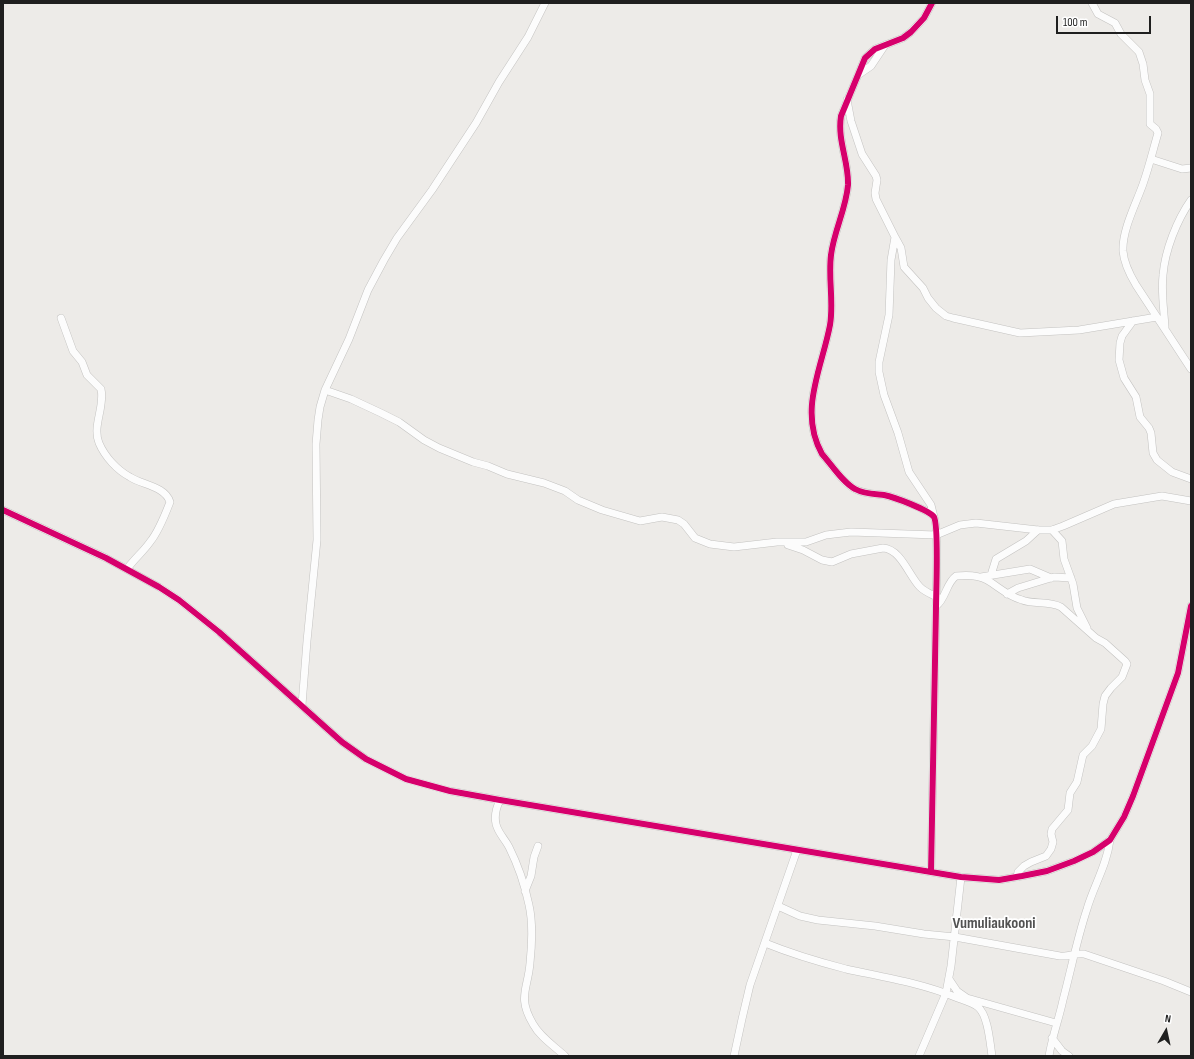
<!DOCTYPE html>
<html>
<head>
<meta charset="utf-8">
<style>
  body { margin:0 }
  #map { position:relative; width:1194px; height:1059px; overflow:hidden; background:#edebe8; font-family:"Sofia Sans Condensed",sans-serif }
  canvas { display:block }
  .frame { position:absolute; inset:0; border:4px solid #1f1f1f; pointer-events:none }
  .north { position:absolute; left:1146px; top:1011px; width:40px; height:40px; -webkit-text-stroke:3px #fff; paint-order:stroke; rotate:9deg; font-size:11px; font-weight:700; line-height:16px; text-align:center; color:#1f1f1f }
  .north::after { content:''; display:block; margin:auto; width:14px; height:18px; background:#1f1f1f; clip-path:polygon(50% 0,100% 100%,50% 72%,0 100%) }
  .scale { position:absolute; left:1056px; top:16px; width:95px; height:18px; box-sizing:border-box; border:2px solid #1f1f1f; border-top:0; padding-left:5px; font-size:12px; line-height:14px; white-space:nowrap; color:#1f1f1f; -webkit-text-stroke:3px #fff; paint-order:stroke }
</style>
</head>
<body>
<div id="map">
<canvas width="1194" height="1059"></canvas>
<div class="frame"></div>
<div class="north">N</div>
<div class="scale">100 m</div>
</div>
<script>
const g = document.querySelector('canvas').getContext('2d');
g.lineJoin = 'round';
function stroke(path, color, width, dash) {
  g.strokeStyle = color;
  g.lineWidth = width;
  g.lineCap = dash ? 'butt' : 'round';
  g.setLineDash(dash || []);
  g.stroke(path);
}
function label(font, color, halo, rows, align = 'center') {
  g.font = font + ' "Sofia Sans Condensed",sans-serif';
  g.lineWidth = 3.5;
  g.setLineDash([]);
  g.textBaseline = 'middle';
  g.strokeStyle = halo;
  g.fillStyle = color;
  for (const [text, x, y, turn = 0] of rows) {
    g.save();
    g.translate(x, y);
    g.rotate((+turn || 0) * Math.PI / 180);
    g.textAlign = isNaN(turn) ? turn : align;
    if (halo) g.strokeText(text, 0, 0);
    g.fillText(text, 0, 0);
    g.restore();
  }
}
const minor = new Path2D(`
  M 1092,3 L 1098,14 L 1115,23 L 1121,34 L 1139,52 L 1143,64 L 1145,80 L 1150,94 L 1150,124 L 1156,129 L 1158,133 C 1153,150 1149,167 1143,184 C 1136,204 1122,230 1123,251 C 1124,264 1130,275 1136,285 L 1191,369
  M 858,75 L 871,66 L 885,45
  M 847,100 L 851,121 L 862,154 L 876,176 L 877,180 L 875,193 L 876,199 L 895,237 L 891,260 L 889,315 L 879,362 L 879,372 L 884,395 L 898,433 L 909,472 L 931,505 L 934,517
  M 1151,159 L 1182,169 L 1191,168
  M 895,237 L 901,248 L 904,267 L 923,288 L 928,298 L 936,308 L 946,316 L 953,318 L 1020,333 L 1079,330 L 1157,317
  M 61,318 L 73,351 L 82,362 L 87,375 L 101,389 C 105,407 92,426 99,443 C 105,457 117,470 130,477 C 142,485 165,486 170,502 C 165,515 159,531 150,542 C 143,552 134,559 127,569
  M 1133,321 L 1122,336 L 1120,343 L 1119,360 L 1124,378 L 1136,397 L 1140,417 L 1149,428 L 1151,433 L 1153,453 L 1157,460 L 1172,472 L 1191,479
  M 1165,327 C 1164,310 1161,292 1163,275 C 1165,250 1177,220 1191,200
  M 325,390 L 351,399 L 381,413 L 399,422 L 424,440 L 439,448 L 473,462 L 488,466 L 507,474 L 544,483 L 565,491 L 578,500 L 602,510 L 640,521 L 662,517 L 678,520 L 684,524 L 695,538 L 710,544 L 734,547 L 777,542 L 806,542 L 826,535 L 851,532 L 936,535 L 960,525 L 976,523 L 1038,530 L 1052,530 L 1063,526 L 1114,504 L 1162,496 L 1191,501
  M 3,510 L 106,558 L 159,587 L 179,600 L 219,632 L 342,742 L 366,759 L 406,779 L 450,791 L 500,800 L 961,877 L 999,880 L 1022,876 L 1047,871 L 1074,861 L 1093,852 L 1110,840 L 1124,817 L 1133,796 L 1178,673 L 1191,606
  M 1052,530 L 1062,541 L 1064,559 L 1073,584 L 1077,608 L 1087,628
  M 788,545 L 803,550 L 822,560 L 832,562 L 851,554 L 883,548 C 901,549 909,576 920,587 C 925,592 931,594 937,597
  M 991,575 L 996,559 L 1026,541 L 1038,530
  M 981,577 L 1030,569 L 1051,578
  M 1007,594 L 1018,588 L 1054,577 L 1071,578
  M 936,606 C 946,599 946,583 956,576 C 965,575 978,575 987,580 C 999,587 1007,596 1022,600 C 1035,605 1048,600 1061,607 L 1096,638 L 1105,643 L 1125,661 L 1127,664 L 1122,677 L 1111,688 L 1105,696 L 1103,704 L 1101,729 L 1092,746 L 1083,755 L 1077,782 L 1070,793 L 1068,810 L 1052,829 L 1051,834 L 1053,842 L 1051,849 L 1046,856 L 1031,862 L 1024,866 L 1018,872 L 1017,877
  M 302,705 L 307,641 L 317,540 L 316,444 L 318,420 L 320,407 L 325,390 L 349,339 L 368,290 L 384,260 L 397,238 L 432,190 L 476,123 L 499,82 L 528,37 L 545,3
  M 500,800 C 496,808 494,815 496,824 C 498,833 505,839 509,847 C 518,865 525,886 529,905 C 533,923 532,944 530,963 C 528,989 517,997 533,1024 C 540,1037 554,1046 565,1056
  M 931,872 C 933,784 934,696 936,608 C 936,593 939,526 934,517 C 929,510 894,497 884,495 C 875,494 864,494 855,489 C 843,483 831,464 822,454 C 798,411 822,368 830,325 C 834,302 828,278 831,255 C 834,231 846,209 848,185 C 849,162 837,140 841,116 L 865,58 L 875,49 L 903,38 L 911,32 L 924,18 L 932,3
  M 525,891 L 531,876 L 534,857 L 538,846
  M 778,906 L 800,916 L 818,920 L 875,926 L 924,934 L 955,937 L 1060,956 C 1069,957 1075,953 1084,954 L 1164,981 L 1191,992
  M 765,943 C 792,954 819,962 846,969 C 883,977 921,983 955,997 C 963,1000 972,1002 978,1007 C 988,1015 990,1043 992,1056
  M 949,979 L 957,991 L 967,998 L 1056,1023
  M 1052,1038 L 1062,1051 L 1069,1056
  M 734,1056 L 742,1019 L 750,985 L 797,850
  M 919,1056 L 946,993 L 951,966 L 961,877
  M 1049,1056 C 1052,1037 1059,1019 1063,1000 C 1071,970 1077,939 1087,909 C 1094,885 1107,865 1110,840`);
stroke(minor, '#c3c2c0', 8);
stroke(minor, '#fcfcfc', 7);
stroke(new Path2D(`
  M 3,510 L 106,558 L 159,587 L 179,600 L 219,632 L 342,742 L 366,759 L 406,779 L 450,791 L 500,800 L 961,877 L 999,880 L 1022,876 L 1047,871 L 1074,861 L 1093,852 L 1110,840 L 1124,817 L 1133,796 L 1178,673 L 1191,606
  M 931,872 C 933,784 934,696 936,608 C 936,593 939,526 934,517 C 929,510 894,497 884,495 C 875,494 864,494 855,489 C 843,483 831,464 822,454 C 798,411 822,368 830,325 C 834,302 828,278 831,255 C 834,231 846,209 848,185 C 849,162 837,140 841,116 L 865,58 L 875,49 L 903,38 L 911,32 L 924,18 L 932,3`), '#d6006c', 6);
label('bold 16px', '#525252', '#fff', [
  ["Vumuliaukooni",994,924]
]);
</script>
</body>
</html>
